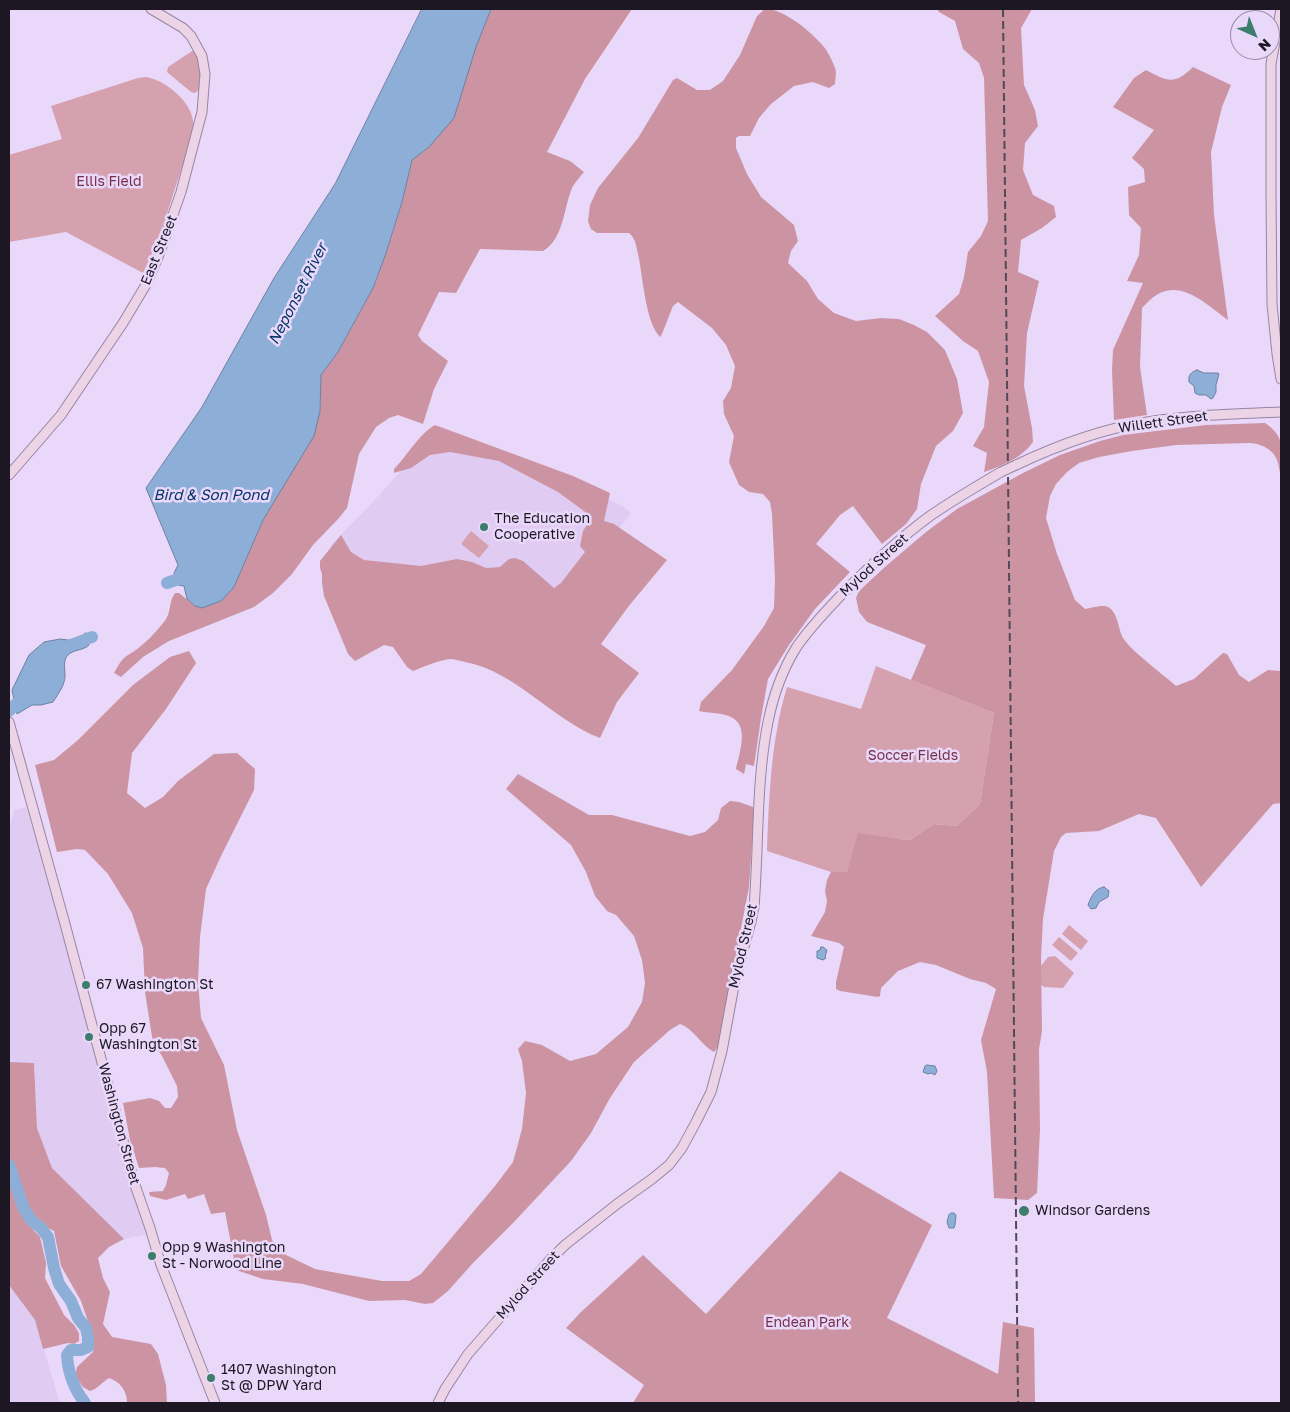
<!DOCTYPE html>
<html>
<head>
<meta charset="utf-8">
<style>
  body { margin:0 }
  #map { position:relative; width:1290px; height:1412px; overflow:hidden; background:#e9d8fa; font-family:"Golos Text",sans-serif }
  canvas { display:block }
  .frame { position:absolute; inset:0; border:10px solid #1d1723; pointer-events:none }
  .north { position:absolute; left:1230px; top:10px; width:50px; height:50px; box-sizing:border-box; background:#e9d8fa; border:1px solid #978ba4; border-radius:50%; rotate:136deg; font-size:14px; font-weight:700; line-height:20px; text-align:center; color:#1d1723 }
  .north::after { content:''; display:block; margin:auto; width:18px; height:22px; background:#3d7d6c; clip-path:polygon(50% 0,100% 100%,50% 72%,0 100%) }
</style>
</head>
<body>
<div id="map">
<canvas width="1290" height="1412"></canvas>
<div class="frame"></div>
<div class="north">N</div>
</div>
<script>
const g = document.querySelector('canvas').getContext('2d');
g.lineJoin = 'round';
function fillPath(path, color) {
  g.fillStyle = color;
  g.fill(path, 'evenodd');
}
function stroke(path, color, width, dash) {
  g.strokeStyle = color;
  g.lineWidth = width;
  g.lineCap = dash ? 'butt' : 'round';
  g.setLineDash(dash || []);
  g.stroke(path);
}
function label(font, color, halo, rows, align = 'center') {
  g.font = font + ' "Golos Text",sans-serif';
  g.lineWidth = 5;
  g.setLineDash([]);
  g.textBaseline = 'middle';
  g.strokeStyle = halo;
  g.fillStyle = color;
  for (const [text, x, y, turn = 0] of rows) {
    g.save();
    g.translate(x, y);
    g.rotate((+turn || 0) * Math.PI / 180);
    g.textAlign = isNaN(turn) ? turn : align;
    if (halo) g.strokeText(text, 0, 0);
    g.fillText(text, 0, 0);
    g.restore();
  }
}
fillPath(new Path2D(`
  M 437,431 L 608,499 L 622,506 L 631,513 L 547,623 L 351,566 L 331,545 L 371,504 Z
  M 26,807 L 39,851 L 148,1234 L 124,1239 L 52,1168 L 37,1128 L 34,1063 L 9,1062 L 9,831 L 14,810 Z
  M 9,1285 L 35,1320 L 60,1403 L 9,1403 Z`), '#e0cbf3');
fillPath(new Path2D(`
  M 194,50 C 202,60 202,77 200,89 L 195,93 L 191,92 L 167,72 L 168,67 L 186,55 Z
  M 146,77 C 165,80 191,101 193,121 C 194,137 185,158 180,173 C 169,207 159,242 143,273 L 66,232 L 9,242 L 9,155 L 62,139 L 51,106 L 138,78 Z
  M 471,531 L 489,546 L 479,558 L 461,544 Z
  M 876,666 L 994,713 L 980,804 L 957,826 L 934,824 L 910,840 L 899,839 L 846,873 L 831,872 L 767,851 C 769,796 771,740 787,687 L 861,709 Z
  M 1069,925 L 1088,941 L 1081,950 L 1062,934 Z
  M 1059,937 L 1078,953 L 1071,961 L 1052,945 Z
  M 1055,956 L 1074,973 L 1063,988 L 1044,987 L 1032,977 L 1048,957 Z`), '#d5a1ae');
fillPath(new Path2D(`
  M 491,9 L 632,9 L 585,79 L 547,152 L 570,161 L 584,172 C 580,177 575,182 572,188 C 563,210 564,238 543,251 L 480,249 L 456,293 L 439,292 L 418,335 L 422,341 L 448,361 L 434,389 L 423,424 L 398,415 L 389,418 L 376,427 L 359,454 L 347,508 L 339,518 L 313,545 L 292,574 L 273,593 L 254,607 L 169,641 L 143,657 L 121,677 L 114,673 C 117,668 119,663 123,659 C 128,654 136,651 142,645 C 150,639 157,630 164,622 C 172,612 168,603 175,593 L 179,593 L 195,606 L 202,608 L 234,587 L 263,520 L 286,481 L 320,411 L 321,375 L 338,352 L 373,288 L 385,256 L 402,202 L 412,160 L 429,147 L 476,47 Z
  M 765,9 C 783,8 813,33 824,47 C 828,52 833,62 835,68 C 837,73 835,79 835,84 L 829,88 L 813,82 L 794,86 L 771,104 L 759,118 L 750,136 L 739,136 L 736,138 L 736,148 L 747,174 L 761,197 L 794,225 L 798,241 L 791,251 L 788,263 L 807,281 L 818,299 L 834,313 L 856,321 L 881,318 L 899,319 L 914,325 L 927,332 L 945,350 L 957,379 L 963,413 L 953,431 L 936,446 L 921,484 L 917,509 L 906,524 L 882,544 L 853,506 L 840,515 L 816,544 L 850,572 L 815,609 L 789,645 L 768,679 L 761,718 L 754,766 L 746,764 L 744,774 L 736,769 C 739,754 750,726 731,717 C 724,713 708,713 699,711 L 701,702 L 732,670 L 764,626 L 774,608 L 775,578 L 772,514 L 770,502 L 763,494 L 749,492 L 739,485 L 729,462 L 734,436 L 724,414 L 723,401 L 731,388 L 735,366 L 726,345 L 712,328 L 678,302 L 673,306 L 662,334 L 660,337 C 645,322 643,276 638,254 C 636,246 636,239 629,233 L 597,233 L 591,229 L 588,221 L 590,205 L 598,188 L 638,138 L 673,80 L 677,78 L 697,90 L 710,90 L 723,81 L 740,55 L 757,16 Z
  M 937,9 L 1032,9 L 1021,28 L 1024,85 L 1035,110 L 1038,126 L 1025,143 L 1023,170 L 1033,195 L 1054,206 L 1056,217 L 1042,228 L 1021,240 L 1018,272 L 1039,281 L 1027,333 L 1024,386 L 1032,428 L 1033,442 C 1022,458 1002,466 984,472 L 987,453 L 973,446 L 984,427 L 989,382 L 978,351 L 963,341 L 935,316 L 959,294 L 964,277 L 968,252 L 981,236 L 988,221 L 984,78 L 979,63 L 963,49 L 955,21 L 939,12 Z
  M 1193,67 L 1231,85 L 1222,107 L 1211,152 L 1214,215 L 1228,320 C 1210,307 1184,281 1160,293 C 1153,296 1147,303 1142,308 L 1140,367 L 1147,415 L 1114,420 L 1112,370 L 1113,350 L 1143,283 L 1127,281 L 1139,255 L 1141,228 L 1129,215 L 1128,187 L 1145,182 L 1144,169 L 1132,158 L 1154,130 L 1113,107 L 1134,78 L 1146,70 C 1167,81 1174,86 1193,67 Z
  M 1265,423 C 1287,438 1281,450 1281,475 C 1279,470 1279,467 1278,463 C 1275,450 1262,444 1250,443 L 1176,445 L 1132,451 L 1099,457 L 1079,463 L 1067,472 L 1056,484 L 1050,496 L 1046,518 L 1057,554 L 1075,600 L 1085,609 C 1091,608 1103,604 1108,607 C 1118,612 1118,629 1123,638 C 1133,653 1162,673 1176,686 L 1194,679 L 1223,653 L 1227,654 L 1239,675 L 1249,682 L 1268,670 L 1281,671 L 1281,803 L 1273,804 L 1201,887 L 1156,818 L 1139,814 L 1099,831 L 1066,833 L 1061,837 L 1054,851 L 1043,919 L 1041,957 L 1042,1031 L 1039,1049 L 1040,1129 L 1037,1193 L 1028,1200 L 994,1198 L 987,1072 L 981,1040 L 996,989 L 986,983 L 970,979 L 936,965 L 920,962 L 898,971 L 881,988 L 880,996 L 878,997 L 840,991 L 836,989 L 836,982 L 844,947 L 839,943 L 811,936 L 825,912 L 827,901 L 825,891 L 827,880 L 831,872 L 847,872 L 858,833 L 899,839 L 910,840 L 934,824 L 957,826 L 980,804 L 994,713 L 911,680 L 926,645 L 867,622 L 859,612 L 856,598 L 859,591 L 886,566 L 926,532 L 957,509 L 1023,473 L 1060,455 L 1100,441 L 1123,435 L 1206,425 Z
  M 435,425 L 573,476 L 610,493 L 604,521 L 614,524 L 667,560 L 628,607 L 601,644 L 639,673 L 617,702 L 600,738 C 551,719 517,672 465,662 C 460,661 454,659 450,659 C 439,660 423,667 413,671 L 407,667 L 393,647 L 384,645 L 355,661 L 348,654 L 324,596 L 322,583 L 322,574 L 320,568 L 320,561 L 341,535 L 351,552 L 364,560 L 421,566 L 457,559 L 472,562 L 486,568 L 500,567 L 509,559 L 515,558 L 523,561 L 554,588 L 561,583 L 585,552 L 580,546 L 583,531 L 592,517 L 558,492 L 499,461 L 450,452 L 430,455 L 411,468 L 394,473 L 394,469 C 407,456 419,434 435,425 Z
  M 189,651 L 196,663 L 166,709 L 132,753 L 127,793 L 145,808 L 163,797 L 178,781 L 214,754 L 237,753 L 255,769 L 254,790 L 221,856 L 206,889 L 200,937 L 198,981 L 201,1018 L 224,1065 L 237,1130 L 266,1215 L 272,1240 L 286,1255 L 315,1269 L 382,1281 L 409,1281 L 421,1274 L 495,1186 L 513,1162 L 522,1129 L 526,1093 L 522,1061 L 518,1049 L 525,1041 L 542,1045 L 570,1061 L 596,1054 L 628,1027 L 642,1002 L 645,983 L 642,960 L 634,936 L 616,915 L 607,911 L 595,896 L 586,872 L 571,845 L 506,789 L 518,774 L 589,815 L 612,815 L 690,836 L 705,832 L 718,820 L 721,808 L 730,801 L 739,802 L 753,807 L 754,814 L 749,887 L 718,1047 L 714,1052 C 701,1045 694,1029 680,1024 L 670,1030 L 634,1062 L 610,1098 L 591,1133 L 571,1161 L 513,1223 L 473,1263 L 448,1291 L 433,1303 L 425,1304 L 405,1300 L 369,1301 L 303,1284 L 263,1279 L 236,1270 L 225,1212 L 211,1214 L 204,1194 L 188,1199 L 185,1194 L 166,1200 L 150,1196 L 149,1192 L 163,1191 L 166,1185 L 169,1173 L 165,1168 L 155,1167 L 139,1168 L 130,1140 L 123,1103 L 150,1098 L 159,1101 L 165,1108 L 171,1108 L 178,1097 L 177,1086 L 162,1056 L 153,1043 L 145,992 L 143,948 L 132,913 L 108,874 L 85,850 L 77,849 L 57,852 L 35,765 L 54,760 L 78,740 L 133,685 L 170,657 Z
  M 9,1062 L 34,1063 L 37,1128 L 52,1168 L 124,1239 L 109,1247 L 98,1258 L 103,1278 L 110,1292 L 103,1324 L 112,1337 L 151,1344 L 158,1354 L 166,1385 L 167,1403 L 127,1403 C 127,1390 120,1382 109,1378 C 102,1382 98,1389 90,1391 L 83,1387 L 75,1376 L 77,1367 L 93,1352 L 94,1339 L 81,1301 L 61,1266 L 54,1231 L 40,1224 L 17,1207 L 26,1222 L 40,1237 L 46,1263 L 45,1278 L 64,1315 L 74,1325 L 79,1333 L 79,1341 L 74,1344 L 68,1343 L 43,1349 L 35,1320 L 9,1285 Z
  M 840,1171 L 932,1225 L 887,1318 L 998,1374 L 1003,1322 L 1034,1328 L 1035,1403 L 633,1403 L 644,1385 L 566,1328 L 581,1312 L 643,1255 L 706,1314 Z`), '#cc94a2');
const water = new Path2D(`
  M 422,9 L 491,9 L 476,47 L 454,118 L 429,147 L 412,160 L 402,202 L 385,256 L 373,288 L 338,352 L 321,375 L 320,411 L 314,436 L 263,520 L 234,587 L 221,601 L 202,608 L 195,606 L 187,599 L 184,586 L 178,585 L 174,573 L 178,565 L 146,488 L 202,407 L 274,278 L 335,184 Z
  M 1197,370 L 1204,373 L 1218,373 L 1219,374 L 1216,385 L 1216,392 L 1213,398 L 1211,399 L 1206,395 L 1199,395 L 1195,393 L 1194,386 L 1189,382 C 1188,375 1191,372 1197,370 Z
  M 86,633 L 89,645 C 83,651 73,649 67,656 C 63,661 65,670 65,676 C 65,685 58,694 53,702 L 41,705 L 32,705 L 17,714 L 12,690 L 29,655 L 44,642 L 60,639 L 76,641 Z
  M 1104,887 L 1109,891 L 1108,897 L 1099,902 L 1096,908 L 1091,909 L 1088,905 C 1091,897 1095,888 1104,887 Z
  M 821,947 L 823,947 L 827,950 L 825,957 L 826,958 L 823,960 L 817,958 L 817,951 L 820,950 Z
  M 927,1065 L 935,1066 L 937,1071 L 935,1075 L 931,1073 L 928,1074 L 923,1072 L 925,1066 Z
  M 951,1213 L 954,1213 L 956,1215 L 955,1225 L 954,1228 L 949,1228 L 947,1222 L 949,1215 Z`);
fillPath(water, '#8daed7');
stroke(water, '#6b81a1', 1);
stroke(new Path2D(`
  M 167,583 L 184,577 L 190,572
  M 71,645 L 92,637
  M 9,711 L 20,700 L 24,693
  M 9,1165 L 24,1209 L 32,1221 L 40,1227 L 48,1237 L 54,1268 L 59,1284 L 71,1301 L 78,1318 L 86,1328 L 88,1337 L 88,1347 L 81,1350 L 71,1350 L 67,1355 C 68,1372 74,1389 85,1403`), '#8daed7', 12);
const secondary = new Path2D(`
  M 1281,9 L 1271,64 L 1271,194 L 1272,304 L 1277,354 L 1281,379
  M 1016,465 C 1058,445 1101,429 1147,422 C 1191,415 1237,414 1281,412
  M 9,475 L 61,415 L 123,323 L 147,283 L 160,252 L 181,192 L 202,112 L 205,74 L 202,56 L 191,36 L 183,28 L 151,9
  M 9,722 L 65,924 L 134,1182 L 150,1228 L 161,1265 L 215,1403
  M 438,1403 L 445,1389 L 468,1354 L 549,1261 L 565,1245 L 617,1204 L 652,1179 L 669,1165 L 682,1148 L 696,1122 L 711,1092 L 722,1051 L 736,975 L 751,922 L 754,907 C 759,845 756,782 768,722 C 773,697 783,669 796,648 C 810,627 828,609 845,591 C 872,564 900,538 930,516 C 953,500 977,486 1001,472`);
stroke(secondary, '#9585a4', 11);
stroke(secondary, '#ecd4e6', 9);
stroke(new Path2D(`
  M 1003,9 L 1018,1403`), '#52495b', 2, [8, 4]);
const secondaryBridge = new Path2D(`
  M 1001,472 L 1016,465`);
stroke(secondaryBridge, '#9585a4', 11, []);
stroke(secondaryBridge, '#ecd4e6', 9);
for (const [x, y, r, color] of [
  [484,527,5,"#3d7d6c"],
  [86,985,5,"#3d7d6c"],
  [89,1037,5,"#3d7d6c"],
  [1024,1211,6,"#3d7d6c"],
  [152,1256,5,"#3d7d6c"],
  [211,1378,5,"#3d7d6c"]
]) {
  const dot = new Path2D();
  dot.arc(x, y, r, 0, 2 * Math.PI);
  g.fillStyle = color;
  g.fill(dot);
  stroke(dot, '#e9d8fa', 2);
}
label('14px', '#773147', '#e9d8fa', [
  ["Ellis Field",109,182],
  ["Soccer Fields",913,756],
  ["Endean Park",807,1323]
]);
label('14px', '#1d1723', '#e9d8fa', [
  ["East Street",159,250,-68],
  ["Willett Street",1163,422,-8],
  ["Mylod Street",874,565,-42],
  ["Mylod Street",743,946,-77],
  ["Washington Street",119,1124,75],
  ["Mylod Street",528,1285,-48]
]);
label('14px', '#1d1723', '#e9d8fa', [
  ["The Education",494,519],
  ["Cooperative",494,535],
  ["67 Washington St",96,985],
  ["Opp 67",99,1029],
  ["Washington St",99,1045],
  ["Windsor Gardens",1035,1211],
  ["Opp 9 Washington",162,1248],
  ["St - Norwood Line",162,1264],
  ["1407 Washington",221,1370],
  ["St @ DPW Yard",221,1386]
], 'left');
label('italic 15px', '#063567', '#e9d8fa', [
  ["Neponset River",298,294,-63],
  ["Bird & Son Pond",211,495]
]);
</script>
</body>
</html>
